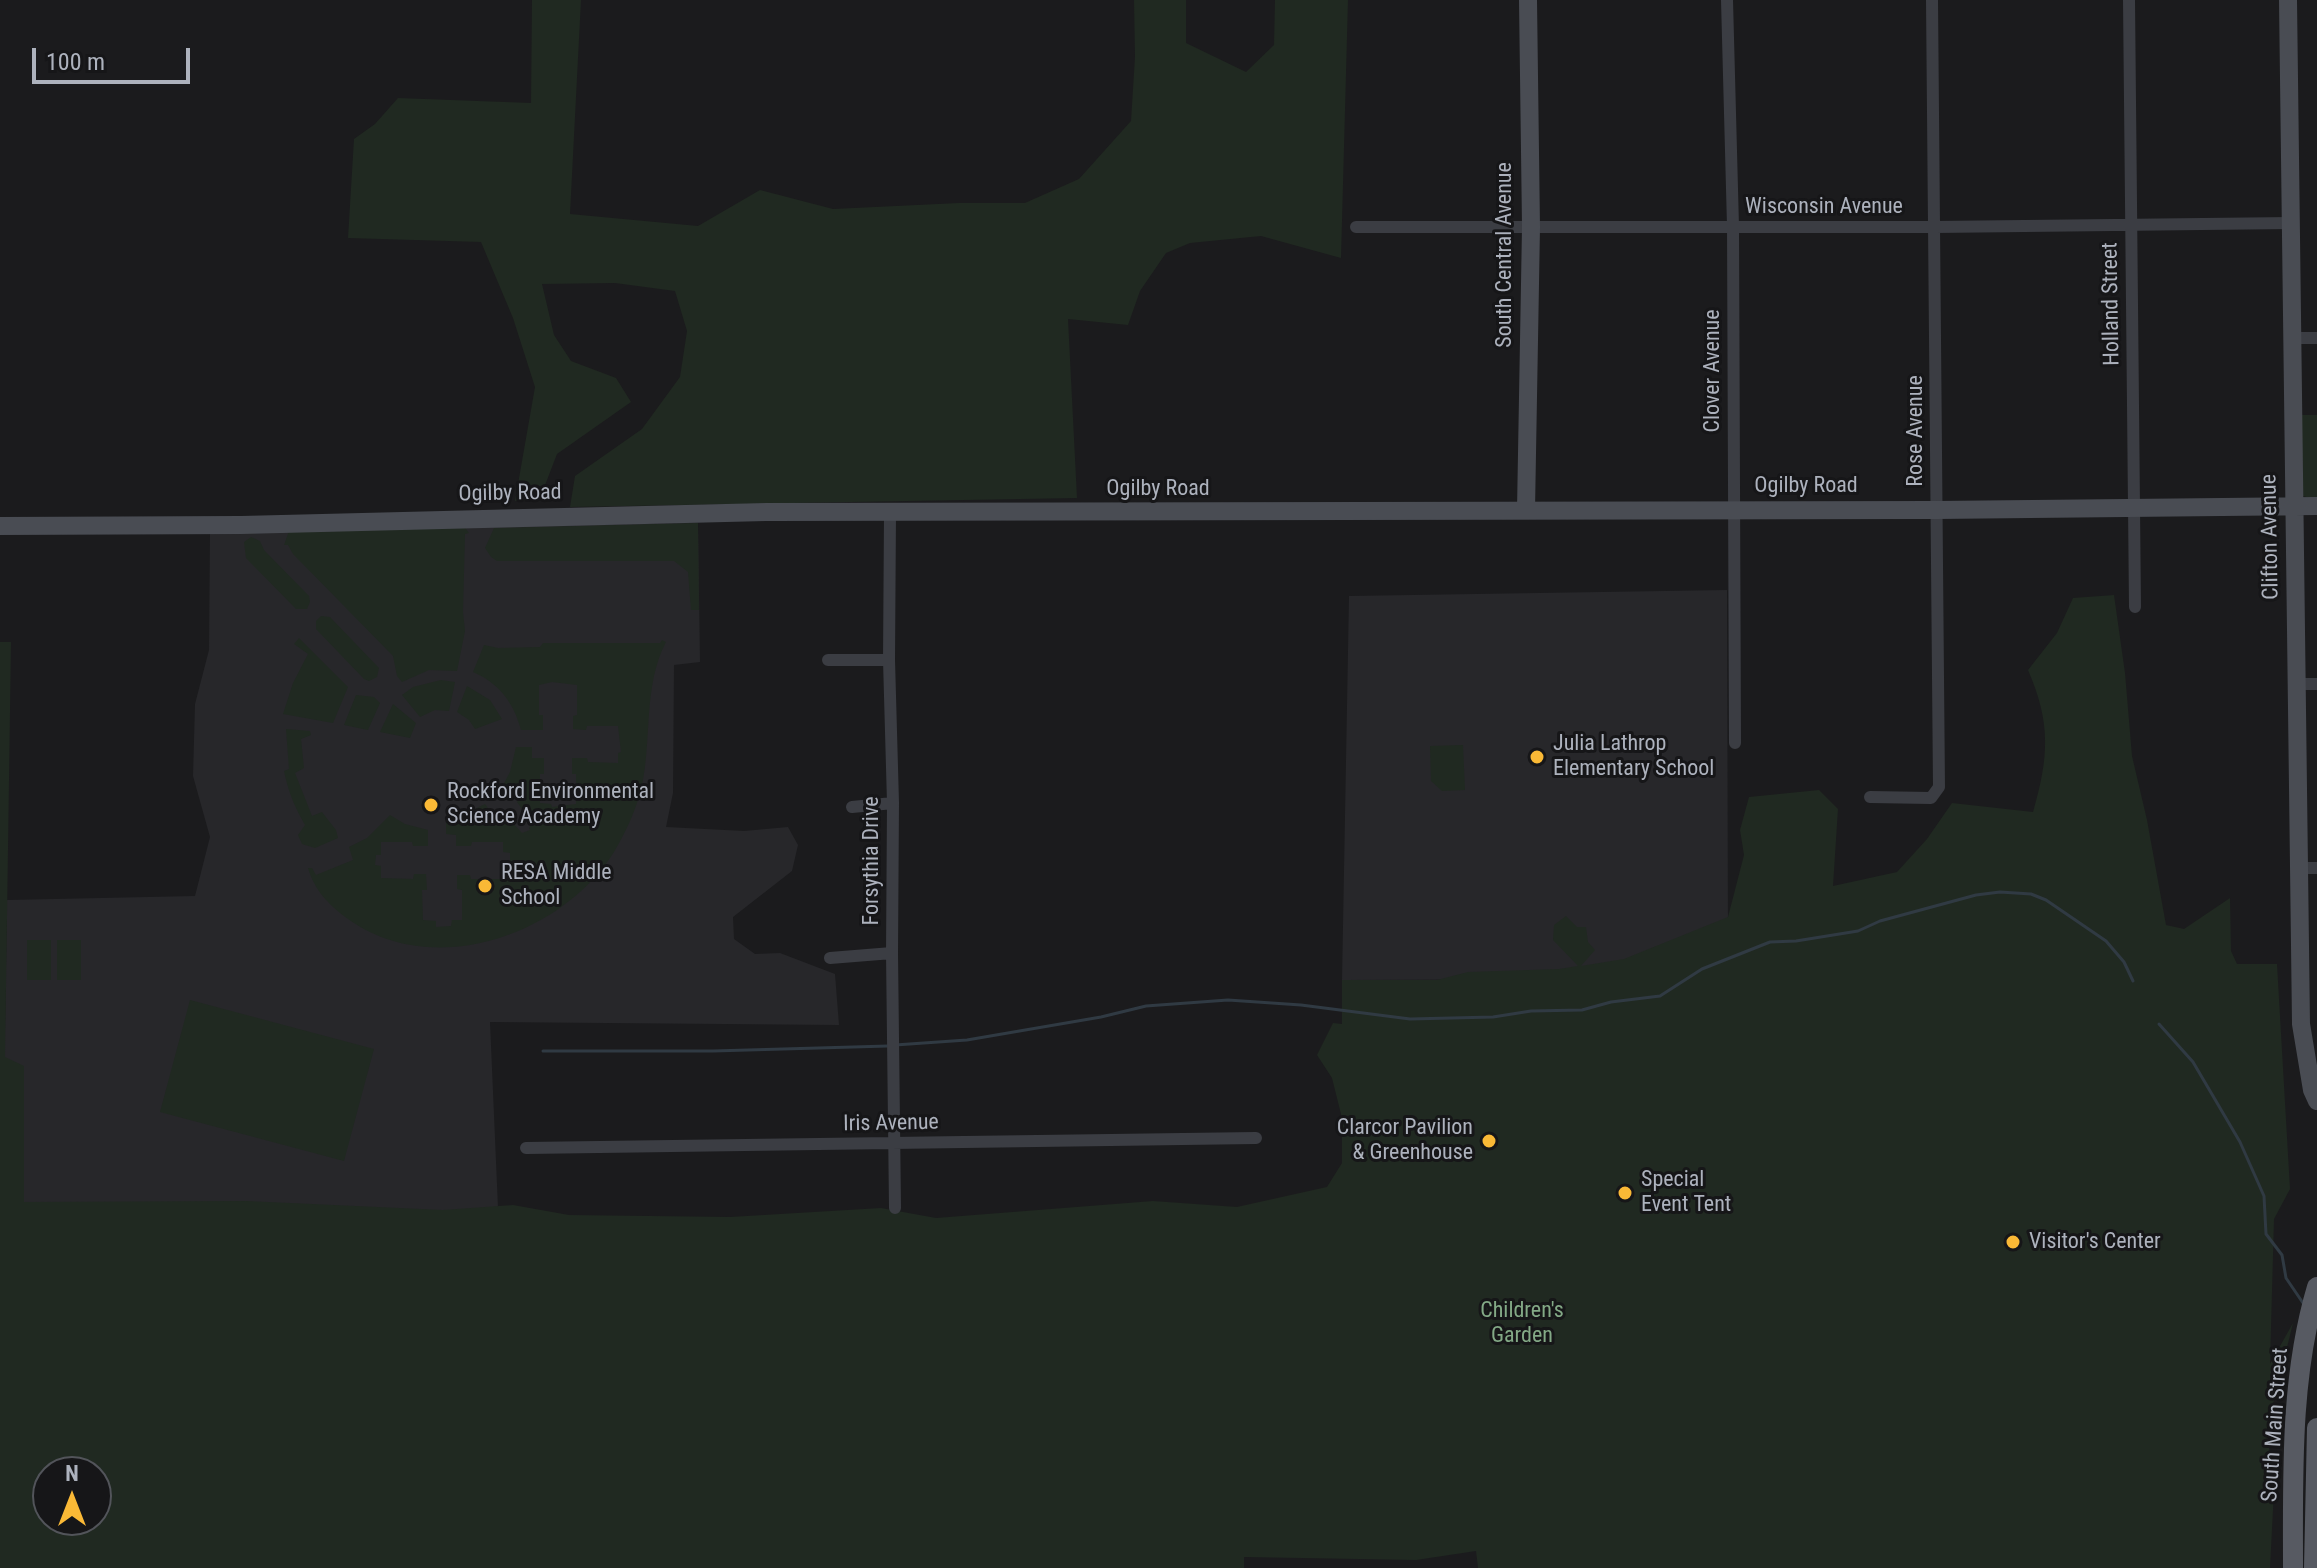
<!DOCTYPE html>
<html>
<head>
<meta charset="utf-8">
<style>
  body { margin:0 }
  #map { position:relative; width:2317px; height:1568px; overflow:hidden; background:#1b1b1d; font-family:"Roboto Condensed",sans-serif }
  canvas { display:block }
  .north { position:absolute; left:32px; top:1456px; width:80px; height:80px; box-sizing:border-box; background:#161618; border:2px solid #52545a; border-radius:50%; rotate:0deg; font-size:22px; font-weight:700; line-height:32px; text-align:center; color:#adb2bd }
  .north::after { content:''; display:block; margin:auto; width:28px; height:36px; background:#fab936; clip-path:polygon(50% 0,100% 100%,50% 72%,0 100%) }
  .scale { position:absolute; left:32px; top:48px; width:158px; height:36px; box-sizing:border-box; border:4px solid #adb2bd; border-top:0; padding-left:10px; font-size:24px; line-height:28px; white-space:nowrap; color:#adb2bd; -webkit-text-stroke:6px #161618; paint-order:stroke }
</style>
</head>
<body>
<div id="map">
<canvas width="2317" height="1568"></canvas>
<div class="north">N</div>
<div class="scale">100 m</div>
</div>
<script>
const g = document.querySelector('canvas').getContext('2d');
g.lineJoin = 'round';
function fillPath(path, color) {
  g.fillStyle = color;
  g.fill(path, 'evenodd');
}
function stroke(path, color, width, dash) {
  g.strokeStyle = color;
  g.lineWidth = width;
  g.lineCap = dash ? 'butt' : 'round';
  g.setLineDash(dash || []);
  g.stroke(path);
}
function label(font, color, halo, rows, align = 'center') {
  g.font = font + ' "Roboto Condensed",sans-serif';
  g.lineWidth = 6;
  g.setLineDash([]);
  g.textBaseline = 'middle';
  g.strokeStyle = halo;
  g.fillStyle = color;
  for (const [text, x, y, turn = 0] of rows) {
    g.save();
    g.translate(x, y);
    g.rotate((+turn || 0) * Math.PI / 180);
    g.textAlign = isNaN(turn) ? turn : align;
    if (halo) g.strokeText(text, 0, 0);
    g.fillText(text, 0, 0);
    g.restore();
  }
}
fillPath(new Path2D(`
  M 698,523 L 700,662 L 674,665 L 673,793 L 666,827 L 744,831 L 788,827 L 798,845 L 792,871 L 733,917 L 734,939 L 755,954 L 780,953 L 835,974 L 839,1025 L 490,1022 L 499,1231 L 251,1234 L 2,1220 L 7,900 L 195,896 L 210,837 L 193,776 L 195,704 L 209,650 L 210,531 Z
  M 1727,590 L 1728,939 L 1601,979 L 1342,980 L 1349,596 Z`), '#27272a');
fillPath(new Path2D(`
  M 532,0 L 581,0 L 570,214 L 698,226 L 760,190 L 833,209 L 959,203 L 1025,203 L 1079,179 L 1131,121 L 1135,57 L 1134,0 L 1186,0 L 1186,43 L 1246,72 L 1274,45 L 1275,0 L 1348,0 L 1341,258 L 1261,236 L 1190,243 L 1166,253 L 1140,291 L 1128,325 L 1068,319 L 1077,498 L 570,507 L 575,476 L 642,429 L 680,377 L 687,331 L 675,291 L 615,283 L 542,284 L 554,335 L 571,361 L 616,378 L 631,402 L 557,454 L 539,501 L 515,501 L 535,387 L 513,318 L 481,242 L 348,238 L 354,139 L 375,124 L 398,98 L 531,103 Z
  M 2301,415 L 2317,415 L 2317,500 L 2303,496 Z
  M 698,523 L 699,610 L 691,610 L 688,572 L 674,561 L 497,561 L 491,557 L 485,548 L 494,528 Z
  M 464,526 L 469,533 L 465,534 L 463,612 L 465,631 L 457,671 L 429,670 L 402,682 L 397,676 L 393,656 L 293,554 L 288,545 L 284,545 L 289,531 Z
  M 251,537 L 260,541 L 264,550 L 309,596 L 310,602 L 307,609 L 296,609 L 246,558 L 244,542 Z
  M 2114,595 L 2125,673 L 2132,756 L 2147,820 L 2166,925 L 2184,929 L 2230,898 L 2231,951 L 2237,964 L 2277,964 L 2290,1189 L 2274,1219 L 2270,1364 L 2293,1323 L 2267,1429 L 2274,1490 L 2270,1568 L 1478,1568 L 1476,1551 L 1416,1560 L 1244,1557 L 1244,1568 L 0,1568 L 0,642 L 11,642 L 5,1057 L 24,1066 L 24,1202 L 246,1201 L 443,1210 L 513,1205 L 569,1215 L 730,1217 L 881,1208 L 936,1218 L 1153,1201 L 1237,1207 L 1327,1187 L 1342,1163 L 1342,1118 L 1332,1078 L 1317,1055 L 1333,1023 L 1342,1024 L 1342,980 L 1437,980 L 1468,972 L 1559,969 L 1578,966 L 1553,940 L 1554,925 L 1566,916 L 1577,927 L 1586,927 L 1588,942 L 1595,950 L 1581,966 L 1624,959 L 1728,917 L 1744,855 L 1740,830 L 1749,797 L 1819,790 L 1838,809 L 1833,886 L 1897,872 L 1927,839 L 1952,803 L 2033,812 C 2049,757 2051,723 2028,670 L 2057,633 L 2073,598 ZM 48,1472 L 96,1472 L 96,1520 L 48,1520 Z
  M 321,616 L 330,617 L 379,668 L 377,677 L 369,681 L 364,679 L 316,629 L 316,621 Z
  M 299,638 L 348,687 L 333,723 L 283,714 L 293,683 L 308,654 L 294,644 Z
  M 662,640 L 666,642 C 643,686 652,738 642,785 C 637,808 626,832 614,852 C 561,936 433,980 348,919 C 328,904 315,891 308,868 L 312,868 L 316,875 L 353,860 L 349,847 L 367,838 L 390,815 L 405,824 L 428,830 L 428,846 L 413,846 L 412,842 L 381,842 L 381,855 L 376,855 L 375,865 L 381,866 L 381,878 L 413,879 L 414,874 L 426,874 L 427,890 L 422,890 L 423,920 L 436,921 L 436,927 L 451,926 L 452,920 L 462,920 L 462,890 L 457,889 L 457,875 L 470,875 L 471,879 L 503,879 L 503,871 L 510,868 L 510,853 L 503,852 L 503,842 L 472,842 L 471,846 L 456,846 L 456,835 L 446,834 L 446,818 L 467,813 L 485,804 L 497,821 L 499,819 L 507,825 L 511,821 L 522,833 L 530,830 L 529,828 L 531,825 L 522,815 L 524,812 L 517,802 L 519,799 L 511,790 L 508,793 L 502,787 L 510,772 L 516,747 L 532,747 L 532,758 L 544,758 L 544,774 L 540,774 L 540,803 L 551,804 L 552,807 L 576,804 L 576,774 L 572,774 L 572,758 L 587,758 L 588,762 L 618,763 L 618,753 L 621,752 L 618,726 L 587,726 L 586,730 L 573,729 L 573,716 L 577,715 L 577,685 L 552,682 L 539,685 L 539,715 L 543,715 L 543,730 L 521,730 C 514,703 499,683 473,672 L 484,645 L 498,648 L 540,647 L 543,643 L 660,643 Z
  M 441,680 L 455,682 L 449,711 L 435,710 L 420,717 L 402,695 L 413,687 Z
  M 467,686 L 490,700 L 502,719 L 475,729 L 469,720 L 457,712 Z
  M 356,695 L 374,697 L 380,703 L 368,730 L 344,725 Z
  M 393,704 L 416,723 L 410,738 L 380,732 Z
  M 286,729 L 310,731 L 311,735 L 301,739 L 304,768 L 295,773 L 312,816 L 322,812 L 336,830 L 338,838 L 315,848 L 302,844 L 298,835 L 305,825 C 295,808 288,791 284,771 L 289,769 Z
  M 1463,745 L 1465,790 L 1442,791 L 1431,781 L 1430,746 Z
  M 27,940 L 51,940 L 51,980 L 27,980 Z
  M 57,940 L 81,940 L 81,980 L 57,980 Z
  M 190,1000 L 374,1049 L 344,1161 L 160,1112 Z`), '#202921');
stroke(new Path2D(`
  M 2159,1024 L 2193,1062 L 2240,1142 L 2264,1196 L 2266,1234 L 2282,1255 L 2286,1278 L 2303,1303
  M 895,1045 L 967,1040 L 1101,1017 L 1146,1006 L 1228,1000 L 1301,1005 L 1410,1019 L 1493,1017 L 1531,1011 L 1582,1010 L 1611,1002 L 1660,996 L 1702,969 L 1770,942 L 1796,941 L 1858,931 L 1880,921 L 1976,895 L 2000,892 L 2031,894 L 2046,900 L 2106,941 L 2124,962 L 2133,981
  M 543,1051 L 713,1051 L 888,1046`), '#303a43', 3);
stroke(new Path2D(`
  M 1727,0 L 1733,226 L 1735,743
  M 2129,0 L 2135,607
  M 1356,227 L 1935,227 L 2292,223
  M 2293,338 L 2317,338
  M 890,514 L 889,660 L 893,803 L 892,953 L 895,1208
  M 828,660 L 889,660
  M 2296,684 L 2317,684
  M 1870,797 L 1931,798 L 1939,787 L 1932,0
  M 852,807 L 893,803
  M 2299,868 L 2317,868
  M 830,958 L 892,953
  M 526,1148 L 1256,1138`), '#3b3d43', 12);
stroke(new Path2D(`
  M 2288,0 L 2301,1024 L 2312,1090 L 2317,1101
  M 1526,510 L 1531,227 L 1528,0
  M 0,526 L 241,525 L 766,512 L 1936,510 L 2317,506`), '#494c53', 18);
stroke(new Path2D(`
  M 2293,1568 C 2293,1475 2290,1377 2317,1287
  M 2314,1568 L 2317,1428`), '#575a62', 20);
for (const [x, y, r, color] of [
  [1537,757,8,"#fab936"],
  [431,805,8,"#fab936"],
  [485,886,8,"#fab936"],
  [1489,1141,8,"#fab936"],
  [1625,1193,8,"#fab936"],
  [2013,1242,8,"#fab936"]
]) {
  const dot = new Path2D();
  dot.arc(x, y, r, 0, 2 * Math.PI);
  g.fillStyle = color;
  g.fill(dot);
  stroke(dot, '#161618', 3);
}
label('22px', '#adb2bd', '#161618', [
  ["Wisconsin Avenue",1824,207],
  ["South Central Avenue",1505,255,-90],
  ["Holland Street",2112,304,-91],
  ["Clover Avenue",1713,371,-90],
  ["Rose Avenue",1916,431,-90],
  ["Ogilby Road",1806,486],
  ["Ogilby Road",1158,489],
  ["Ogilby Road",510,494,-1],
  ["Clifton Avenue",2271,537,-91],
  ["Forsythia Drive",872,861,-90],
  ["Iris Avenue",891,1124,-1],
  ["South Main Street",2276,1425,-86]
]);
label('22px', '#adb2bd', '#161618', [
  ["Julia Lathrop",1553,744],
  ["Elementary School",1553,769],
  ["Rockford Environmental",447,792],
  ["Science Academy",447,817],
  ["RESA Middle",501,873],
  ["School",501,898],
  ["Clarcor Pavilion",1473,1128,"right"],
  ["& Greenhouse",1473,1153,"right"],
  ["Special",1641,1180],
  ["Event Tent",1641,1205],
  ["Visitor's Center",2029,1242]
], 'left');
label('22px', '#83a986', '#161618', [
  ["Children's",1522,1311],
  ["Garden",1522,1336]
]);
</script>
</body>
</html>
